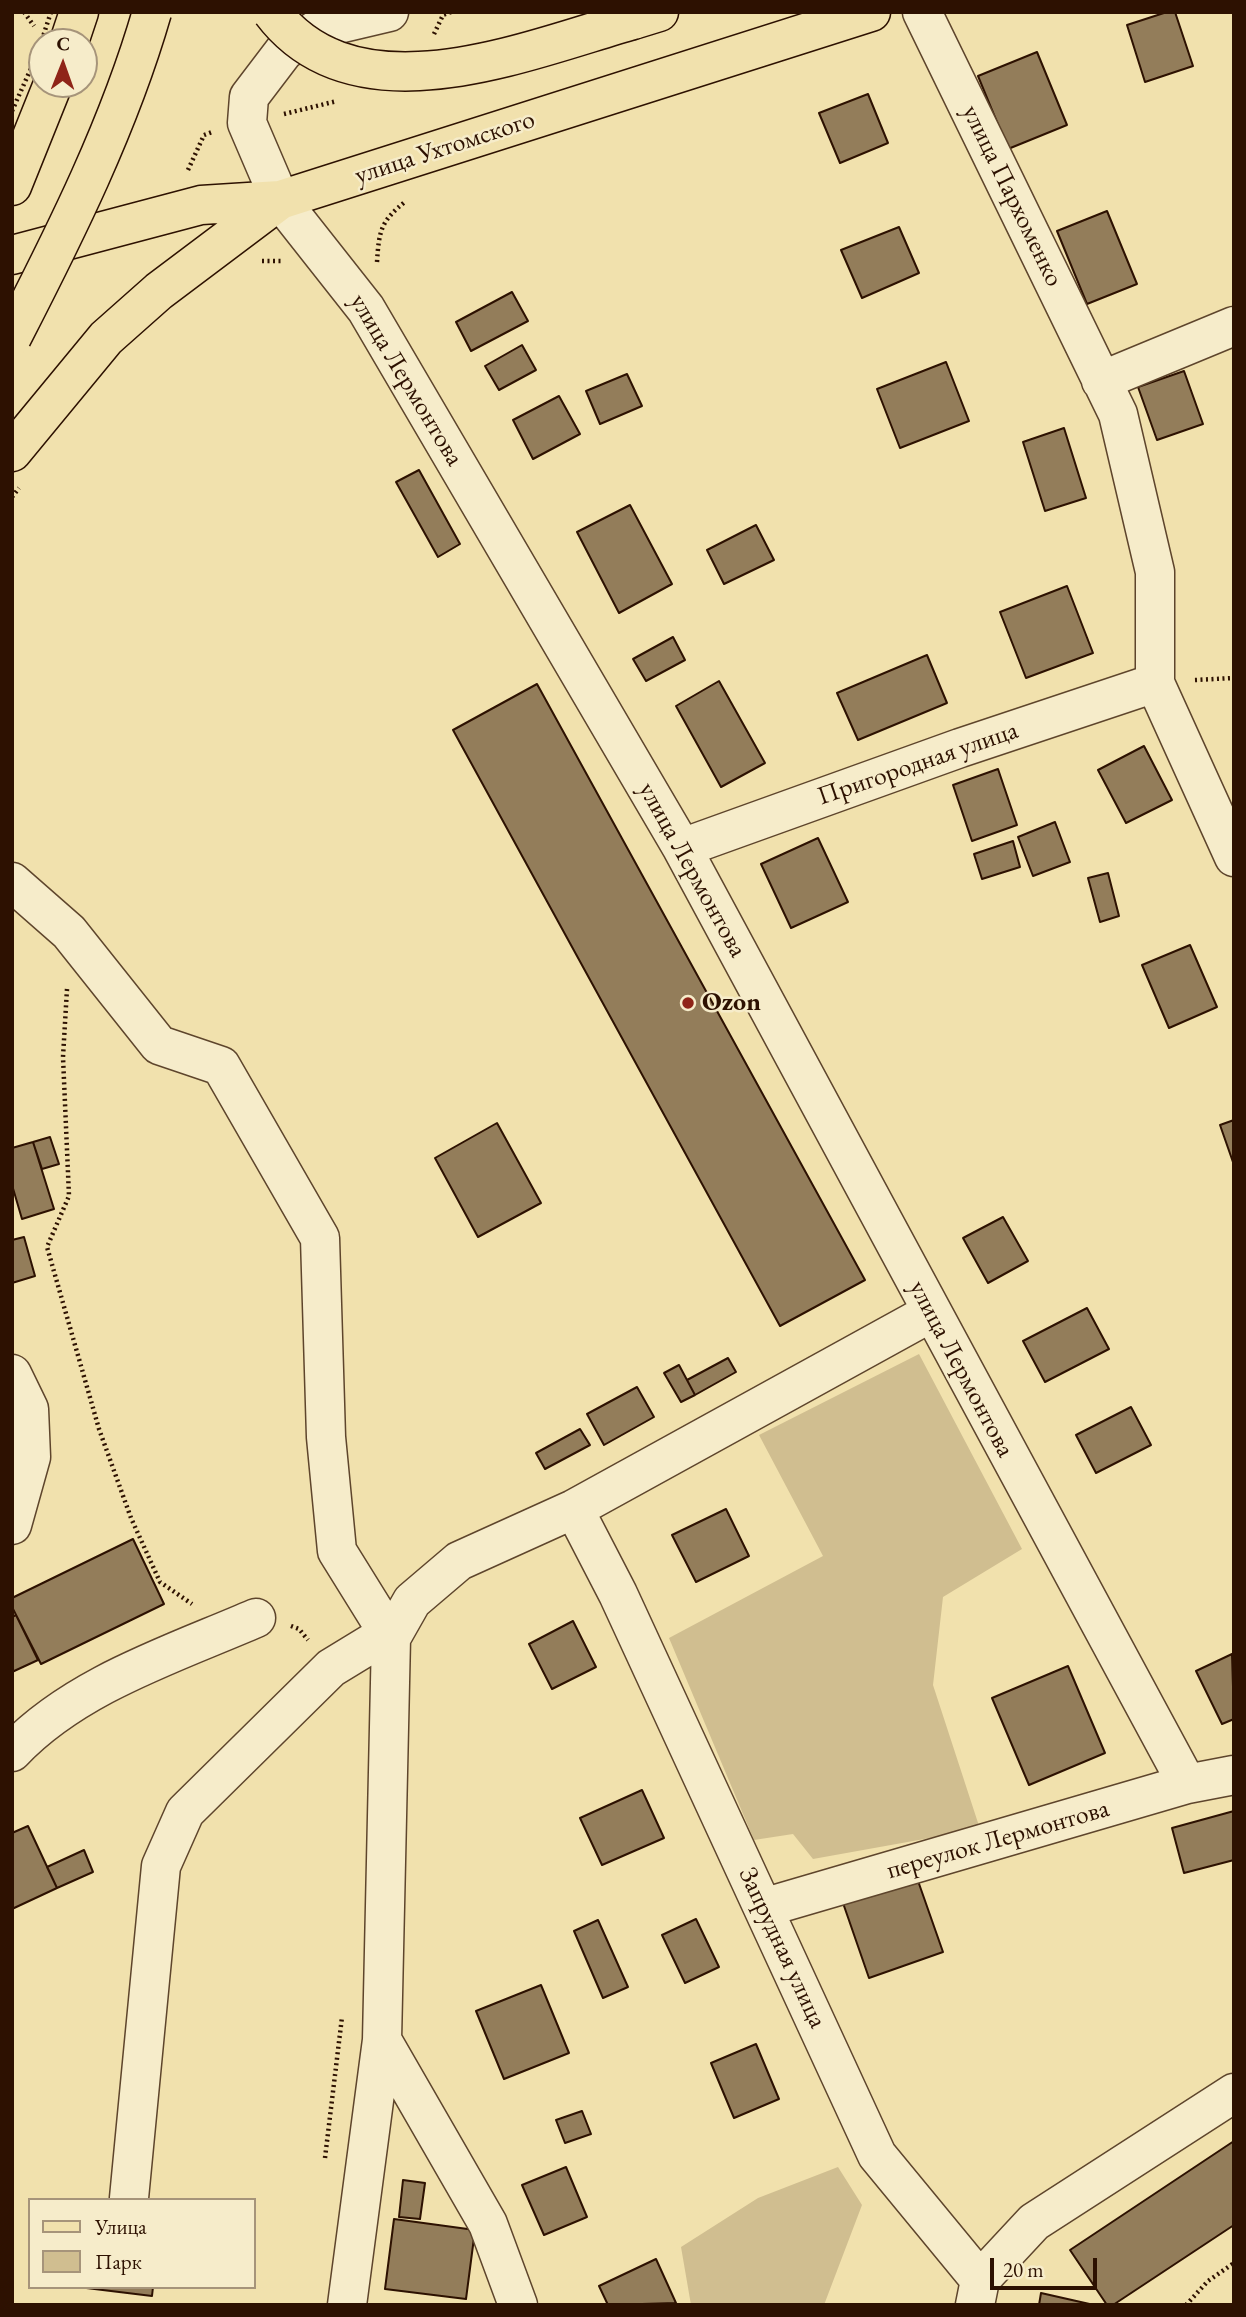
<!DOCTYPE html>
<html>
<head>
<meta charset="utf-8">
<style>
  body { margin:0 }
  #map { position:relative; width:1246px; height:2317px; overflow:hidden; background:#f1e1ad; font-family:"EB Garamond",serif }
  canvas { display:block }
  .frame { position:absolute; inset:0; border:14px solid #2d1101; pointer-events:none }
  .legend { position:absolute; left:28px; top:2198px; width:228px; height:91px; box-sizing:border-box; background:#f6ecca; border:2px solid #a6947a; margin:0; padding:9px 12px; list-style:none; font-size:21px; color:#2d1101 }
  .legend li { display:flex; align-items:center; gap:14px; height:35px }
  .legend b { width:35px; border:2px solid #a6947a }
  .north { position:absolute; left:28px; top:28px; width:70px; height:70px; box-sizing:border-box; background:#f6ecca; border:2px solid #a6947a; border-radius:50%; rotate:1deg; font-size:19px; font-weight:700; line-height:28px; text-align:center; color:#2d1101 }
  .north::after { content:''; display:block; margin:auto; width:24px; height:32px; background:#8f2418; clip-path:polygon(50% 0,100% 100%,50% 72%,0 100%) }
  .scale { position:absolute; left:990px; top:2258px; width:107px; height:32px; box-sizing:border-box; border:4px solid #2d1101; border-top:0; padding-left:9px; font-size:21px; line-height:24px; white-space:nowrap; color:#2d1101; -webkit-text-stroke:5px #f6ecca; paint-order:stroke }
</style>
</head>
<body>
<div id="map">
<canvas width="1246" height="2317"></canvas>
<div class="frame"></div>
<ul class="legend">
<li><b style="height:9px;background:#f1e1ad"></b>Улица</li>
<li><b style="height:19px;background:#d0be90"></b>Парк</li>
</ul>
<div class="north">С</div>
<div class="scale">20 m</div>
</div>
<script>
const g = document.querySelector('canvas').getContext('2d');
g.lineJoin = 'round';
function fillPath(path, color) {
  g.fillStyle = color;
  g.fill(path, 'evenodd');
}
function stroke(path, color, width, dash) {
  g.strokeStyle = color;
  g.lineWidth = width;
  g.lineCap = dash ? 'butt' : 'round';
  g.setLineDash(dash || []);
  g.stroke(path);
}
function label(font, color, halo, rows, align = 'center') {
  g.font = font + ' "EB Garamond",serif';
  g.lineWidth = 5;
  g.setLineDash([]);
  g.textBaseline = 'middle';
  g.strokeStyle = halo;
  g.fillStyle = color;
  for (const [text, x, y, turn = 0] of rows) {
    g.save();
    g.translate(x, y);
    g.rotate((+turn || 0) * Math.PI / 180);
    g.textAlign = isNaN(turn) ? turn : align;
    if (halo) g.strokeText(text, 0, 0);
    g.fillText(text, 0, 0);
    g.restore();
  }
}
fillPath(new Path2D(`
  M 919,1354 L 1022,1549 L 943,1597 L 933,1685 L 980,1829 L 813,1859 L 793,1834 L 754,1840 L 669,1638 L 823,1556 L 759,1435 Z
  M 838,2167 L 862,2205 L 824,2305 L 691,2305 L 681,2247 L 758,2198 Z`), '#d0be90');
const building = new Path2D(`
  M 1167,12 L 1175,12 L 1193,66 L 1145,82 L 1127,25 Z
  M 1037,52 L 1067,125 L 1008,149 L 978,76 Z
  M 868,94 L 888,143 L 840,163 L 819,113 Z
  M 1107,211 L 1137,284 L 1087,304 L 1057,231 Z
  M 899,227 L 919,273 L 862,298 L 841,250 Z
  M 512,292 L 528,321 L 471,351 L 456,322 Z
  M 522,345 L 536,370 L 499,390 L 485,366 Z
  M 946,362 L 969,421 L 900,448 L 877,389 Z
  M 1184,371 L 1203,424 L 1157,440 L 1138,387 Z
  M 627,374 L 642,406 L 600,424 L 586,391 Z
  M 559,396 L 580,434 L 533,459 L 513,420 Z
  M 1064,428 L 1086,498 L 1045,511 L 1023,442 Z
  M 419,470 L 460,544 L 438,557 L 396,482 Z
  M 630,505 L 672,584 L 619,613 L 577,532 Z
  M 756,525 L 774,560 L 724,584 L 707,550 Z
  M 1067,586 L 1093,653 L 1026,678 L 1000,612 Z
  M 673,637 L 685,660 L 646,681 L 633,659 Z
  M 927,655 L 947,703 L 858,740 L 837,693 Z
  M 719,681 L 765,763 L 721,787 L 676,706 Z
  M 537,684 L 865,1280 L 780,1326 L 453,730 Z
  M 1144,746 L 1172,800 L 1126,823 L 1098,770 Z
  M 998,769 L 1017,825 L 972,841 L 953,785 Z
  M 1055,822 L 1070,862 L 1033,876 L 1018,837 Z
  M 818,838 L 848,902 L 791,928 L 761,864 Z
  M 1013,841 L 1020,867 L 982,879 L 974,854 Z
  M 1108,873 L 1119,916 L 1100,922 L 1088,878 Z
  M 1190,945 L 1217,1007 L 1169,1028 L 1142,965 Z
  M 1234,1120 L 1234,1165 L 1220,1125 Z
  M 497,1123 L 541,1203 L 478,1237 L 435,1158 Z
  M 50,1137 L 59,1164 L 42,1169 L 33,1142 Z
  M 33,1142 L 54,1209 L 22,1219 L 12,1185 L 12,1148 Z
  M 1003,1217 L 1028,1261 L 988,1283 L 963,1238 Z
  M 24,1237 L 35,1276 L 12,1283 L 12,1240 Z
  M 1087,1308 L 1109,1349 L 1045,1382 L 1023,1341 Z
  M 728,1358 L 736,1372 L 695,1395 L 687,1380 Z
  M 679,1365 L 695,1395 L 681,1402 L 664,1373 Z
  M 637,1387 L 654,1417 L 604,1445 L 587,1414 Z
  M 1131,1407 L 1151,1445 L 1096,1473 L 1076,1435 Z
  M 580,1429 L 590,1445 L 545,1469 L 536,1453 Z
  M 726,1509 L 749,1556 L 696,1582 L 672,1535 Z
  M 133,1539 L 164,1604 L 41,1664 L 12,1607 L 12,1598 Z
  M 16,1615 L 38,1660 L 12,1672 L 12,1617 Z
  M 573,1621 L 596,1667 L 552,1689 L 529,1644 Z
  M 1232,1654 L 1234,1719 L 1222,1724 L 1196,1671 Z
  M 1068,1666 L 1105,1753 L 1029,1785 L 992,1698 Z
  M 642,1790 L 664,1838 L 602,1865 L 580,1818 Z
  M 1234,1811 L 1234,1860 L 1184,1873 L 1172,1828 Z
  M 28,1826 L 57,1888 L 12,1909 L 12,1833 Z
  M 84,1850 L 93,1872 L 57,1888 L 47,1867 Z
  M 917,1878 L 943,1952 L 869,1978 L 843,1903 Z
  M 696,1919 L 719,1967 L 685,1983 L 662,1935 Z
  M 598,1920 L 628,1987 L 603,1998 L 574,1931 Z
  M 541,1985 L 569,2053 L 504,2079 L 476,2011 Z
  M 756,2044 L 779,2099 L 734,2118 L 711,2063 Z
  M 582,2111 L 591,2134 L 565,2143 L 556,2120 Z
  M 1234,2141 L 1234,2225 L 1113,2305 L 1107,2305 L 1070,2250 Z
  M 566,2167 L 587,2217 L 544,2235 L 522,2185 Z
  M 403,2180 L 425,2183 L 420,2219 L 399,2217 Z
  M 394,2219 L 475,2230 L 466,2299 L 385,2289 Z
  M 656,2259 L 676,2303 L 608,2305 L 599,2286 Z
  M 78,2287 L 153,2287 L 152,2296 Z
  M 1041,2293 L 1094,2305 L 1039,2305 Z`);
fillPath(building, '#937d5a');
stroke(building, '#2d1101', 2);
const minor = new Path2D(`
  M 389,12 L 317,29 L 284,51 L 249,97 L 247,123 L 280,200 L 366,309 L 682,848 L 1187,1784
  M 922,12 L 1118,414 L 1155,572 L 1155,683 L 1234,857
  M 1101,381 L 1234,326
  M 682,848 L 960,748 L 1155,683
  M 12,882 L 69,932 L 159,1045 L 221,1066 L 320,1238 L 326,1437 L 337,1551 L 391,1638 L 372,1643 L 331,1668 L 185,1812 L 161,1866 L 129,2198
  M 12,1374 L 29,1409 L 31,1457 L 12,1525
  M 574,1509 L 618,1594 L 877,2155 L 980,2280
  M 12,1752 C 75,1685 173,1654 256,1618
  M 763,1908 L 1187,1784 L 1234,1775
  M 382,2040 L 488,2224 L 518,2305
  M 347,2305 L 382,2040 L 391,1638 L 412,1601 L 459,1561 L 574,1509 L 930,1313
  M 975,2305 L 980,2280 L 1034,2222 L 1234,2093`);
const major = new Path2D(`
  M 633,20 L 659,12
  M 69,42 L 79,12
  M 12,186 L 53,84
  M 12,255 L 201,205 L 280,200 L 871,12
  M 12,452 L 106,338 L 159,291 L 280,200`);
stroke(minor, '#5e452c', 41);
stroke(major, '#2d1101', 41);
stroke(new Path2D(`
  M 24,12 L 34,26
  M 434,34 L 443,15 L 451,12
  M 284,114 L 337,101
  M 188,170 L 204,135 L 212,132
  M 262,261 L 281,261
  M 377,262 C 379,230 381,221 406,201
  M 12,497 L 19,488
  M 1195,680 L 1234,678
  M 67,989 L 63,1057 L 69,1196 L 47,1247 L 99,1429 L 131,1518 L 160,1582 L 192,1604
  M 291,1626 L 299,1629 L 308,1640
  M 325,2158 L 342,2017
  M 1186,2305 L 1208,2281 L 1234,2263`), '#2d1101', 4.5, [2, 3.5]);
stroke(minor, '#f6ecca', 38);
stroke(major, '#f1e1ad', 38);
const majorBridge = new Path2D(`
  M 272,12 C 356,123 527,50 633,20
  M 12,337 C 66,232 119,126 152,12`);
stroke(majorBridge, '#2d1101', 41, []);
stroke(new Path2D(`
  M 12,111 L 37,55 L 51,12`), '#2d1101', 4.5, [2, 3.5]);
stroke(majorBridge, '#f1e1ad', 38);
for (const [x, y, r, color] of [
  [688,1003,7,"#8f2418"]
]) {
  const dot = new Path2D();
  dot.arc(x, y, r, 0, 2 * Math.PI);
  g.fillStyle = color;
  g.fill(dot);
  stroke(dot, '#f6ecca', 2.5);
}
label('26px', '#2d1101', '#f6ecca', [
  ["улица Ухтомского",445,148,-18],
  ["улица Пархоменко",1012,196,64],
  ["улица Лермонтова",406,380,59],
  ["Пригородная улица",918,764,-19],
  ["улица Лермонтова",692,870,61],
  ["улица Лермонтова",961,1369,62],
  ["переулок Лермонтова",998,1840,-16],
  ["Запрудная улица",782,1948,65]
]);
label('bold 26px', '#2d1101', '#f6ecca', [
  ["Ozon",702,1003]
], 'left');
</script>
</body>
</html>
